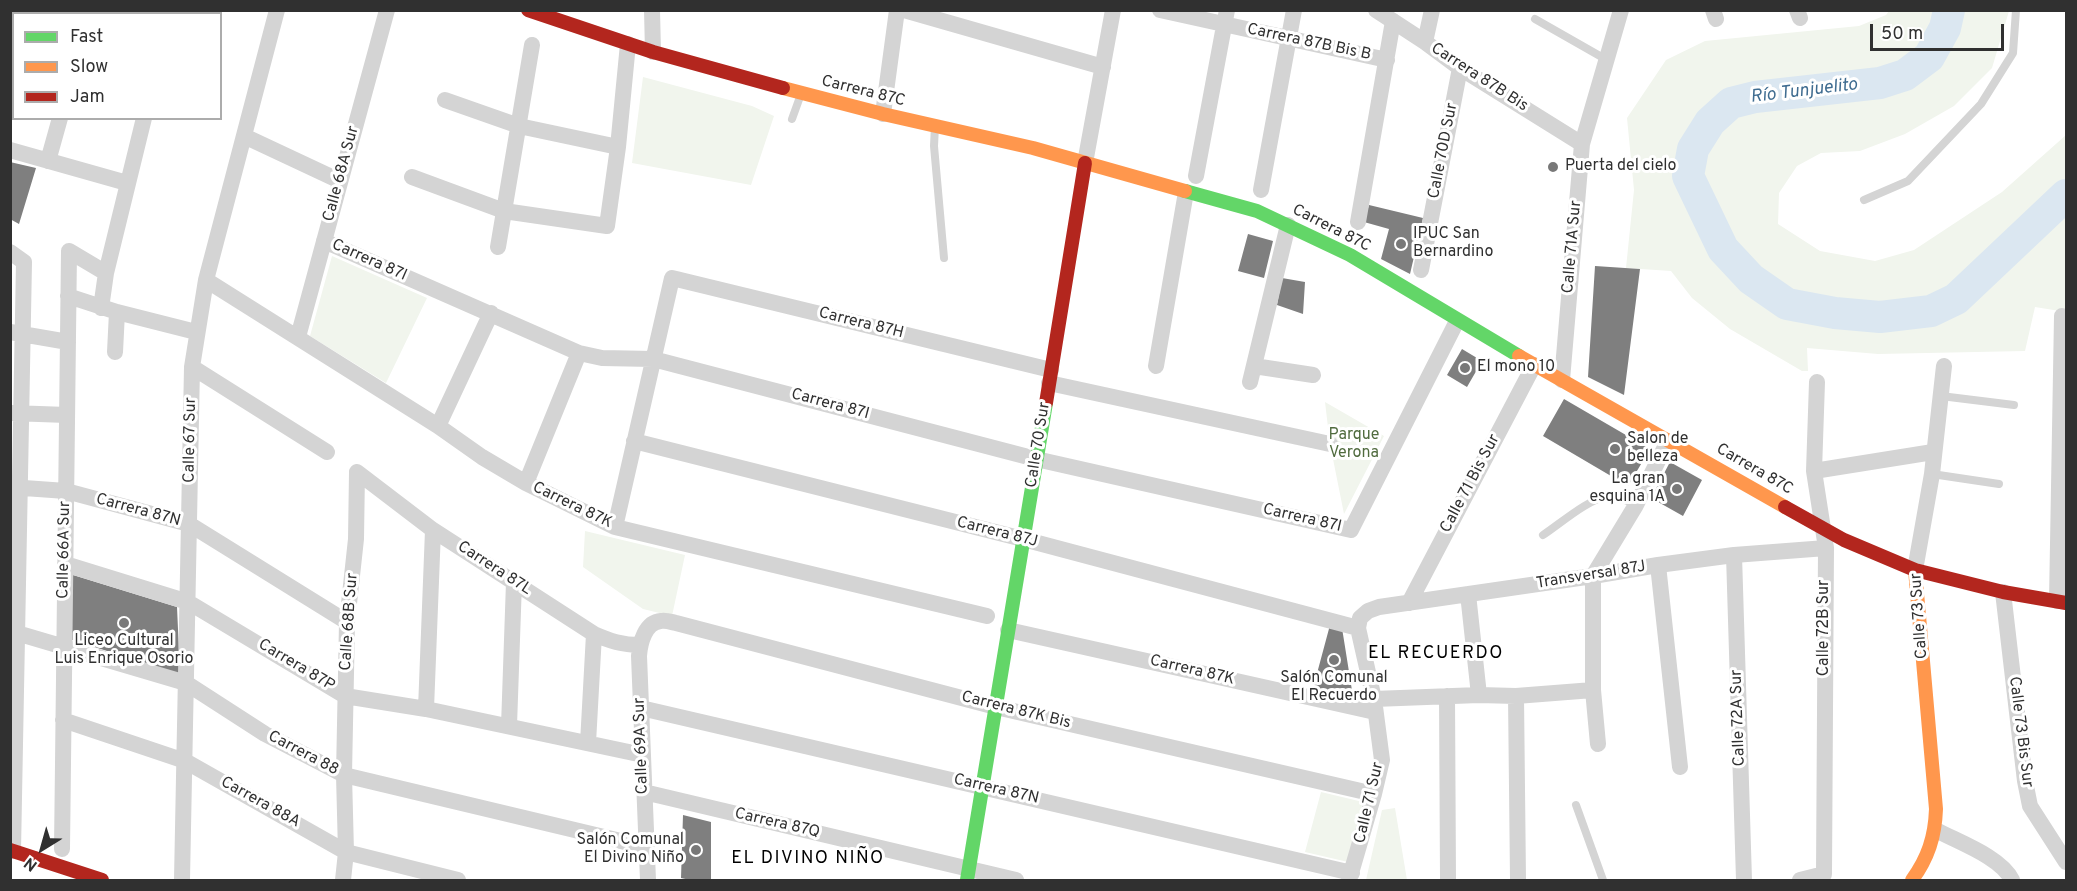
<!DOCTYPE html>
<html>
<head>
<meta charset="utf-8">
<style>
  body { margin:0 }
  #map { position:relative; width:2077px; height:891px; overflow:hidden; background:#fff; font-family:Overpass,sans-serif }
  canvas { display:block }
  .frame { position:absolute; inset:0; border:12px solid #303030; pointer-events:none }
  .legend { position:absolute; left:12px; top:12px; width:210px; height:108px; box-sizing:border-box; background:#fff; border:2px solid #acacac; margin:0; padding:8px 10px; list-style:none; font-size:18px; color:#303030 }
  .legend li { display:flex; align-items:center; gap:12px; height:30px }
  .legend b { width:30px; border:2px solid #acacac }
  .north { position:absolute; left:12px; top:819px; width:60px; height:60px; -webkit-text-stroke:4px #fff; paint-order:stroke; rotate:217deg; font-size:16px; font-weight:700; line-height:24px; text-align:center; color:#303030 }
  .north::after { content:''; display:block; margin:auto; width:21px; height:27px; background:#303030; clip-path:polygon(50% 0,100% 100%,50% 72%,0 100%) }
  .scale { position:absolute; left:1870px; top:24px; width:134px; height:27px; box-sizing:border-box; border:3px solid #303030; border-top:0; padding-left:8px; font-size:18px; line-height:21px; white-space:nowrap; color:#303030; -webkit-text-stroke:4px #fff; paint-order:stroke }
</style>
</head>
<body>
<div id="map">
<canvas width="2077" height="891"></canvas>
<div class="frame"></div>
<ul class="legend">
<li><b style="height:8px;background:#63d668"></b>Fast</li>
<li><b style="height:8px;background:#ff974d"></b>Slow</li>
<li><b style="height:8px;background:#b3261e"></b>Jam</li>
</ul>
<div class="north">N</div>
<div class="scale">50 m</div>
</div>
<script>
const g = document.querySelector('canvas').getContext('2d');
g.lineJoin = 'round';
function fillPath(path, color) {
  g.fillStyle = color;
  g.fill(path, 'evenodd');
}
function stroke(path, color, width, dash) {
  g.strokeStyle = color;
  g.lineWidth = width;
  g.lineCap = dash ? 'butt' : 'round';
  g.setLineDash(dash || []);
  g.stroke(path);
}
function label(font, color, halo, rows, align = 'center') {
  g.font = font + ' Overpass,sans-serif';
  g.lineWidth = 6;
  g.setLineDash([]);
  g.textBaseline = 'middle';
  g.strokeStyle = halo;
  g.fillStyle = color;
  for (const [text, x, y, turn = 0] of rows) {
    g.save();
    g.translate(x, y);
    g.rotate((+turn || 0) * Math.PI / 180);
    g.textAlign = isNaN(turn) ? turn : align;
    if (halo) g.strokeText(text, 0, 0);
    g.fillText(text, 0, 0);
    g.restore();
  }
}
fillPath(new Path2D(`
  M 1889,11 L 2009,11 L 1992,68 L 1954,106 L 1905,134 L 1860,151 L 1821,153 L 1797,166 L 1779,193 L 1778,224 L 1820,251 L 1875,261 L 1914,250 L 2002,192 L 2066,135 L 2066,312 L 2035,307 L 2025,351 L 1878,354 L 1807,348 L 1808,371 L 1802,371 L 1730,329 L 1692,298 L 1671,271 L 1626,268 L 1634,190 L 1627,118 L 1666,60 L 1705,41 L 1859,26 L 1886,15 Z
  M 643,77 L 752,106 L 774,116 L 751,185 L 632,163 Z
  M 332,256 L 427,298 L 386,383 L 310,336 Z
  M 1325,402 L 1384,436 L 1344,514 L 1330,444 Z
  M 585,531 L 685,555 L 672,616 L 643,609 L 583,567 Z
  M 1321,792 L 1363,802 L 1348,862 L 1305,852 Z
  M 1395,808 L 1407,880 L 1366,880 L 1382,810 Z`), '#f1f5ed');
stroke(new Path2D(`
  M 1949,10 L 1945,28 L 1929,57 L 1905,75 L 1880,83 L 1755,97 L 1731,103 L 1710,122 L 1693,149 L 1688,176 L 1723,249 L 1751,279 L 1787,304 L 1835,313 L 1880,317 L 1931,311 L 1956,299 L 2066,195`), '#dbe7f1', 32);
fillPath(new Path2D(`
  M 10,162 L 36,168 L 19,224 L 10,219 Z
  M 1369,205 L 1423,218 L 1410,274 L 1381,259 L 1389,229 L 1364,222 Z
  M 1248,234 L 1273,241 L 1264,278 L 1238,271 Z
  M 1595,266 L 1640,269 L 1624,395 L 1588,377 Z
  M 1282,278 L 1305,282 L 1303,314 L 1277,305 Z
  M 1462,349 L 1482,361 L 1467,387 L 1447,375 Z
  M 1564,399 L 1650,449 L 1628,486 L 1543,436 Z
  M 1670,462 L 1702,480 L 1683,516 L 1651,498 Z
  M 73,575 L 177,607 L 180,674 L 69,639 Z
  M 1330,625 L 1342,628 L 1354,703 L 1312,692 Z
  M 683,815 L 711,822 L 711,880 L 690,880 L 681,878 Z`), '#7f7f7f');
stroke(new Path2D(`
  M 1535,19 L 1607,60
  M 792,119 L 801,94
  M 935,126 L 934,146 L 944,258
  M 1864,200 L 1908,181 L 1981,104 L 2013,53 L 2016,10
  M 1941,396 L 2014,405
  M 1932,474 L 1999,484
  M 1543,535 C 1560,524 1589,498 1609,496 C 1618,496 1628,501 1636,505
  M 1576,805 L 1603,880`), '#d4d4d4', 8);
stroke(new Path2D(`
  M 22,10 L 33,14
  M 652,10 L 653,52
  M 904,10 L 1103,67
  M 1160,10 L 1387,60
  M 1376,10 L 1425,42 L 1460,68 L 1582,144
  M 1713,10 L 1716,19
  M 1797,10 L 1800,18
  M 172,14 L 173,10
  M 1425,42 L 1432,10
  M 445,100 L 519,126 L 618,147
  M 883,114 L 897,10
  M 244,136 L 340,181
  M 10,150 L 127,183
  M 48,161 L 60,118
  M 1085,163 L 1113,10
  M 1196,176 L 1227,10
  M 412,177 L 504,211 L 607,226 L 618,147 L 628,44
  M 1261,190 L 1294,10
  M 1358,222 L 1393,21
  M 324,241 L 579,353 L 602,358 L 653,359 L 1036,459 L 1351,530 L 1457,321
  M 498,247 L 532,45
  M 10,252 L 24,262 L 13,851
  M 1421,270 L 1460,68
  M 206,280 L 438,426 L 482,457 L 526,483 L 615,527 L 987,616
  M 68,296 L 117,312 L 196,332
  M 101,308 L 106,273 L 144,118
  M 10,332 L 68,342
  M 298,337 L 387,10
  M 115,352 L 117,312
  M 1156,366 L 1186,192
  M 1254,366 L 1313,375
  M 192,367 L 327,452
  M 1562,380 L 1582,144 L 1621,10
  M 1250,382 L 1288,225
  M 1049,383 L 1330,444
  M 11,413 L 67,415
  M 438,426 L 491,313
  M 634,441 L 1023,539 L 1358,628
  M 1814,471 L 1933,452
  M 357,472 L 433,530 L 594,634 C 610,641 622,645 640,645
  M 526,483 L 579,353
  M 10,487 L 66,491 L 189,524 L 347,622
  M 615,527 L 672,278 L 1051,370
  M 1734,555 L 1744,880
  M 65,564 L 188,602 L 345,696 L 426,709 L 643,755
  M 1658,565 L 1680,767
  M 1915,570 L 1932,474 L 1944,366
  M 2003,592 L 2025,781 L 2030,806 L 2066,862
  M 1468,594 L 1479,695
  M 2057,601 L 2062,316
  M 1409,603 L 1534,365
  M 1008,630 L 1375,712
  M 10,631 L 186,683 L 265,734 L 344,775 L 646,847
  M 1447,696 L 1448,880
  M 1516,696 L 1518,880
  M 1374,699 L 1479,695 L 1516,696 L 1593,690
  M 641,708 L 1352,873
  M 426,709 L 433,530
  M 63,720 L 185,761 L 346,852 L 458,880
  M 509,726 L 514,582
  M 588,743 L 594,634
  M 1598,744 L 1593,690 L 1593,576 L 1636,505 L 1668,441
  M 644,792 L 1016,880
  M 1936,830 C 1958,842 2001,857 2012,880
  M 62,849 L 69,251 L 106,273
  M 182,880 L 192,367 L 206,280 L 277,10
  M 343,880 L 346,852 L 344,775 L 347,622 L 356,539 L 357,472
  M 648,880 L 639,656 C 640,643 645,622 661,621 C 666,620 671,622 676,623 L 996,707 L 1374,794
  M 1349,880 L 1374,794 L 1382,760 L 1374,699 L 1358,628 L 1360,618 L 1368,611 L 1379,607 L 1593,576 L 1658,565 L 1734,555 L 1826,548
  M 1800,880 L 1824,874 L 1826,548 L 1814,471 L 1817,382`), '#d4d4d4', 16);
stroke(new Path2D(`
  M 1185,191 L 1257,211 L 1350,255 L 1519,356
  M 967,880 L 1046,403`), '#63d668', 14);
stroke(new Path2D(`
  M 783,88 L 883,114 L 1033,148 L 1185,191
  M 1519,356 L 1785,507
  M 1912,880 C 1928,858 1935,837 1936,809 L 1915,570`), '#ff974d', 14);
stroke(new Path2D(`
  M 528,10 L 653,52 L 783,88
  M 1046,403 L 1085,163
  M 1785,507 L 1844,540 L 1915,570 L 2003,592 L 2066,603
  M 10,850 L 102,880`), '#b3261e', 14);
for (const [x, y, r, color] of [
  [1553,167,6,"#787878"],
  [1401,244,6,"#787878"],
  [1465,368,6,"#787878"],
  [1615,449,6,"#787878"],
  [1677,489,6,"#787878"],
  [124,623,6,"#787878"],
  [1334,660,6,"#787878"],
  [696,850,6,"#787878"]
]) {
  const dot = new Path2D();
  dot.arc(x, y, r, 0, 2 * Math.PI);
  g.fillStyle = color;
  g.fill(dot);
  stroke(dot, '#fff', 2);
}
label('16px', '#303030', '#fff', [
  ["Carrera 87B Bis B",1309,43,12],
  ["Carrera 87B Bis",1479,78,33],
  ["Carrera 87C",863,92,14],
  ["Calle 70D Sur",1444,151,-79],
  ["Calle 68A Sur",342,174,-75],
  ["Carrera 87C",1331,229,27],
  ["Calle 71A Sur",1573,247,-85],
  ["Carrera 87I",369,261,24],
  ["Carrera 87H",861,324,14],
  ["Carrera 87I",830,405,15],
  ["Calle 67 Sur",191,440,-89],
  ["Calle 70 Sur",1039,445,-81],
  ["Carrera 87C",1754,470,30],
  ["Calle 71 Bis Sur",1471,484,-62],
  ["Carrera 87K",572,506,26],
  ["Carrera 87N",138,511,15],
  ["Carrera 87I",1302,519,13],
  ["Carrera 87J",997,533,14],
  ["Calle 66A Sur",65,550,-89],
  ["Carrera 87L",494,569,33],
  ["Transversal 87J",1591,576,-9],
  ["Calle 73 Sur",1920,616,-94],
  ["Calle 68B Sur",350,622,-86],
  ["Calle 72B Sur",1825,628,-90],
  ["Carrera 87P",296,666,31],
  ["Carrera 87K",1192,671,13],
  ["Carrera 87K Bis",1016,711,14],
  ["Calle 72A Sur",1739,718,-92],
  ["Calle 73 Bis Sur",2020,732,83],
  ["Calle 69A Sur",642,746,-92],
  ["Carrera 88",303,754,28],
  ["Carrera 87N",996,790,13],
  ["Carrera 88A",260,803,29],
  ["Calle 71 Sur",1370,803,-77],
  ["Carrera 87Q",777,824,13]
]);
label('16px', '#303030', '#fff', [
  ["Puerta del cielo",1565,167],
  ["IPUC San",1413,235],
  ["Bernardino",1413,253],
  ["El mono 10",1477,368],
  ["Salon de",1627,440],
  ["belleza",1627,458],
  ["La gran",1665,480,"right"],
  ["esquina 1A",1665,498,"right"],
  ["Liceo Cultural",124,642,"center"],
  ["Luis Enrique Osorio",124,660,"center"],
  ["Salón Comunal",1334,679,"center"],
  ["El Recuerdo",1334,697,"center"],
  ["Salón Comunal",684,841,"right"],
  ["El Divino Niño",684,859,"right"]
], 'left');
label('16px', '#506b3e', '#fff', [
  ["Parque",1354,436],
  ["Verona",1354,454]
]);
label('italic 18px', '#3f6c90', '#fff', [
  ["Río Tunjuelito",1804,92,-7]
]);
g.letterSpacing = '1.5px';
label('18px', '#000', '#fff', [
  ["EL RECUERDO",1436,654],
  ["EL DIVINO NIÑO",808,859]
]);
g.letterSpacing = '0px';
</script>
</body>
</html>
